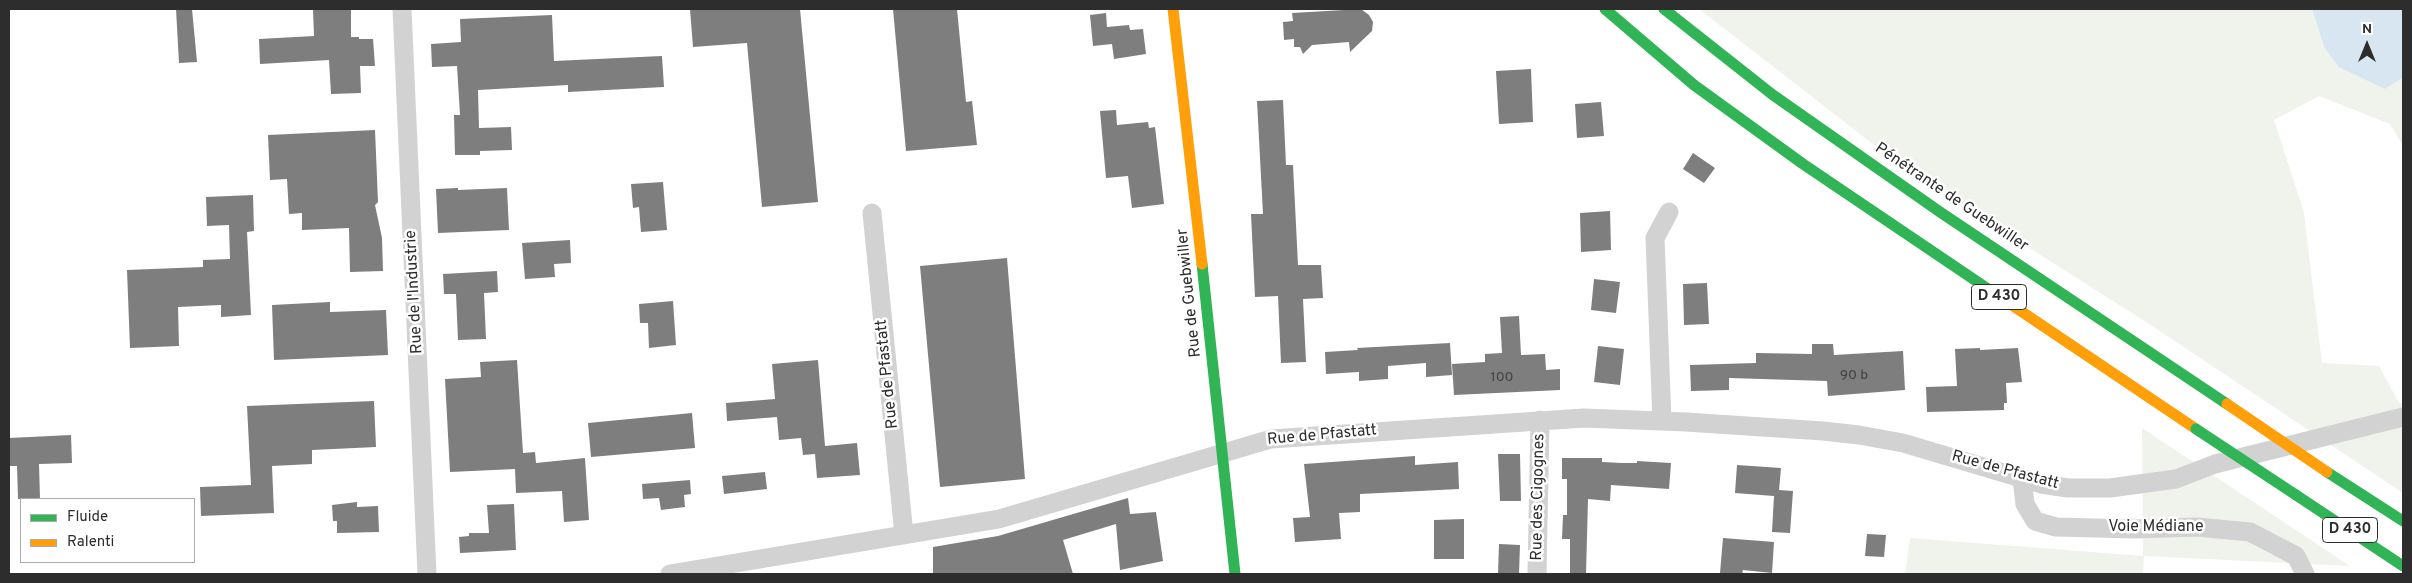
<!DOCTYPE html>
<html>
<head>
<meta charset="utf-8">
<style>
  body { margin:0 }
  #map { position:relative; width:2412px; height:583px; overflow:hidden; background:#fff; font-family:Overpass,sans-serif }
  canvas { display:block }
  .frame { position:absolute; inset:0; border:10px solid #2d2d2d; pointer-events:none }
  .legend { position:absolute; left:20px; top:498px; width:175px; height:65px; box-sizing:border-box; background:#fff; border:1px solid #ababab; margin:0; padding:6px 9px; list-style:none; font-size:15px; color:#2d2d2d }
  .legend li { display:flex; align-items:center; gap:10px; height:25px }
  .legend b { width:25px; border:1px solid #ababab }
  .north { position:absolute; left:2342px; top:20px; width:50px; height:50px; -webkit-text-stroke:4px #fff; paint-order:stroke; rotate:0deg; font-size:14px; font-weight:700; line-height:20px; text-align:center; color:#2d2d2d }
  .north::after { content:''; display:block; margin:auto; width:18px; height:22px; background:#2d2d2d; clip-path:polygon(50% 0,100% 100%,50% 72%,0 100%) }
</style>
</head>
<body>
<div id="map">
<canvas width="2412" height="583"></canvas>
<div class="frame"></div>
<ul class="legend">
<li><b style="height:6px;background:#30b455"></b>Fluide</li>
<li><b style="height:6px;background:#ff9f0a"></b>Ralenti</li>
</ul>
<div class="north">N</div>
</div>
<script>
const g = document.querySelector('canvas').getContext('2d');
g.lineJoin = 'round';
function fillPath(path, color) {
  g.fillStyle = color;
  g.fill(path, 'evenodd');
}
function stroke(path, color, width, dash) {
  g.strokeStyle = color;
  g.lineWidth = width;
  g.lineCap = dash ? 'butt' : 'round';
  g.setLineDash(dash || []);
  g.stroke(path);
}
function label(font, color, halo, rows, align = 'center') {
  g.font = font + ' Overpass,sans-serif';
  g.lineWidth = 5;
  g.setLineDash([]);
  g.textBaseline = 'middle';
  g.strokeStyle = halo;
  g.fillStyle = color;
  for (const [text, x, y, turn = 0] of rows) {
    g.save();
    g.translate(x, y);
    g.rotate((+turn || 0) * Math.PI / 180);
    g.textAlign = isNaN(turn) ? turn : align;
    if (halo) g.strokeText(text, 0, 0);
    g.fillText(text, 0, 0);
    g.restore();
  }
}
fillPath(new Path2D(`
  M 1699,9 L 2312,9 L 2324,47 L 2385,89 L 2403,78 L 2403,146 L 2390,124 L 2319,96 L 2274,120 L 2304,213 L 2322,363 L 2379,366 L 2399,403 L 2403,404 L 2403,493 L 2146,322 L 1905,169 Z
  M 2142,428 L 2350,566 L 2144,556 L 2143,574 L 1905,574 L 1910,538 L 2143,556 Z`), '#eff3eb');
fillPath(new Path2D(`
  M 2312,9 L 2403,9 L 2403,78 L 2385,89 L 2339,67 L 2324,47 Z`), '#d7e6f0');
fillPath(new Path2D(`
  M 176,9 L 192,9 L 197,62 L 179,63 Z
  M 313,9 L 351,9 L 351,37 L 359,37 L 359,39 L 373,39 L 375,66 L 360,66 L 361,93 L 331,94 L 329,60 L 260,64 L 259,39 L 314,36 Z
  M 690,9 L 800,9 L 818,202 L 762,207 L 747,43 L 693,47 Z
  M 893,9 L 957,9 L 966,102 L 972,101 L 977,145 L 906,151 Z
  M 1361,9 L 1369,15 L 1373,22 L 1372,31 L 1350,52 L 1349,42 L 1312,45 L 1303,54 L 1300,47 L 1294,47 L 1294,39 L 1284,40 L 1283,22 L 1293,21 L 1292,13 Z
  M 1106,13 L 1107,27 L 1129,25 L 1130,30 L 1143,29 L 1146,54 L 1114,59 L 1112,44 L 1093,46 L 1090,15 Z
  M 552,15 L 554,61 L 662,56 L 664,87 L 568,92 L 568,85 L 478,90 L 479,128 L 511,127 L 512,150 L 480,151 L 480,155 L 455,155 L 454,115 L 460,115 L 457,66 L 432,67 L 431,44 L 461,42 L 460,19 Z
  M 1531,69 L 1533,122 L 1499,124 L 1496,71 Z
  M 1283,100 L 1286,165 L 1293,165 L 1298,265 L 1321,265 L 1323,298 L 1303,299 L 1306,362 L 1281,363 L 1278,296 L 1255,297 L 1251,214 L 1263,214 L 1257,101 Z
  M 1601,102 L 1604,136 L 1577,138 L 1575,104 Z
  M 1116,110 L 1117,125 L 1148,122 L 1149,128 L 1155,127 L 1164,204 L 1132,208 L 1128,176 L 1106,178 L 1100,111 Z
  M 375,130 L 378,202 L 375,205 L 382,238 L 383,271 L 350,272 L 349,228 L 302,230 L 302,213 L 289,214 L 287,179 L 270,180 L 268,135 Z
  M 1693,153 L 1715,168 L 1704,183 L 1683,169 Z
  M 663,182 L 667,230 L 641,232 L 639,207 L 633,208 L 631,184 Z
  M 458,188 L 458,190 L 507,188 L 509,230 L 438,233 L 436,189 Z
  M 253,195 L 254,231 L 247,232 L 251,315 L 221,317 L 221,305 L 178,307 L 179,346 L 130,348 L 127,270 L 203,267 L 203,260 L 230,259 L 229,225 L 207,226 L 206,197 Z
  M 1610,211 L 1611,250 L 1581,252 L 1580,213 Z
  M 570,240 L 571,263 L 554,264 L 555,277 L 525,279 L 522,243 Z
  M 1007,258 L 1025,479 L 940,487 L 920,266 Z
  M 497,271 L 498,292 L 484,293 L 486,339 L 458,340 L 456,294 L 444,294 L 443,274 Z
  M 1594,279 L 1620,282 L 1616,313 L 1591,310 Z
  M 1707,283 L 1709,324 L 1684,325 L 1683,284 Z
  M 673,301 L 676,345 L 649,348 L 648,323 L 640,323 L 639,304 Z
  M 330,302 L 330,312 L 386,310 L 388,355 L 274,360 L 272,305 Z
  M 1519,316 L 1521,355 L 1545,354 L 1546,370 L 1560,369 L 1560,390 L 1454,395 L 1452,364 L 1485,362 L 1485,354 L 1502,353 L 1500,317 Z
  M 1450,343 L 1452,375 L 1426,377 L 1426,363 L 1388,366 L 1388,379 L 1359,381 L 1359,372 L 1326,374 L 1325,352 L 1358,350 L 1357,348 Z
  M 1812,344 L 1833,344 L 1834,355 L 1903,351 L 1905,390 L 1828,396 L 1827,381 L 1729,378 L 1729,390 L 1691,391 L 1690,365 L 1756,363 L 1756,353 L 1812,354 Z
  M 1598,346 L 1624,349 L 1620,385 L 1594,382 Z
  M 1980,348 L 1980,350 L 2018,348 L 2022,382 L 2006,383 L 2007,403 L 2004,403 L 2004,410 L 1927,412 L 1926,387 L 1957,386 L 1955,349 Z
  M 517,360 L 523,453 L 535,452 L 536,463 L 585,458 L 589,520 L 564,522 L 562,491 L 516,493 L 515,469 L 450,472 L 445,379 L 481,377 L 480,362 Z
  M 818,360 L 825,446 L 857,443 L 860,475 L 817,478 L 815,454 L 803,455 L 801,438 L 779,440 L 777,417 L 727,421 L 726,403 L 775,399 L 772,364 Z
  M 374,401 L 376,447 L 312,450 L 312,464 L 272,466 L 274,513 L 201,516 L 200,487 L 251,485 L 247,406 Z
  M 692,413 L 695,448 L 591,457 L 588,423 Z
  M 71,435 L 72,463 L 39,464 L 40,499 L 18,499 L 17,466 L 9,466 L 9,438 Z
  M 1498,454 L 1520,454 L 1521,501 L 1500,501 Z
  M 1415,456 L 1415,465 L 1458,462 L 1459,489 L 1360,494 L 1360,512 L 1339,513 L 1341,539 L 1295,542 L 1293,518 L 1310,517 L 1304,464 Z
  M 1562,458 L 1602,458 L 1602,462 L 1622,463 L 1637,463 L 1637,461 L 1671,463 L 1669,489 L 1611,485 L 1610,501 L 1588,499 L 1586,574 L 1570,574 L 1570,539 L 1562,539 L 1563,515 L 1567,515 L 1567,479 L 1562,479 Z
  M 1737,465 L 1781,468 L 1779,490 L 1793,491 L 1790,533 L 1772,532 L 1774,496 L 1735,493 Z
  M 765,472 L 767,489 L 724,494 L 722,476 Z
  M 690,480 L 691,494 L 684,495 L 685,507 L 661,510 L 659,498 L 643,499 L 642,484 Z
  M 1128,498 L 1130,514 L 1156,512 L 1163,561 L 1120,570 L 1116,524 L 1063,540 L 1073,574 L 933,574 L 933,547 L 998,536 Z
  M 357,502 L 357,507 L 378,506 L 379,532 L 337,533 L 337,521 L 333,521 L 332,505 Z
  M 514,504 L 516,550 L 460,553 L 459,537 L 469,536 L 469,533 L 489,533 L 487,505 Z
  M 1464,519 L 1464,559 L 1434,559 L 1434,520 Z
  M 1867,534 L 1886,535 L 1884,557 L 1865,556 Z
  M 1723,538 L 1774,542 L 1772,573 L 1743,570 L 1742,574 L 1720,573 Z
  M 1499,544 L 1520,545 L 1519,574 L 1498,574 Z`), '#7e7e7e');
stroke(new Path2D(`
  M 402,9 L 427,574
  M 872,213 L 904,535
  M 1662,421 L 1655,238 L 1669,212
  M 2022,479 L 2025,504 L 2035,521 L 2056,527 L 2134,529 L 2197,527 L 2250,532 L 2296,556 L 2305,574
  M 670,574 L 999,519 L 1271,439 L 1584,418 L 1686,422 L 1823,431 L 1859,435 L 1903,443 L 2041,484 L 2068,488 L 2110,488 L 2176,479 L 2215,464 L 2403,417
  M 1537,574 L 1540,420`), '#d2d2d2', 19);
stroke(new Path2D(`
  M 1605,9 L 1694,85 L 1803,164 L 1991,291
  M 1664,9 L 1773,95 L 1940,212 L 2227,404
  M 1202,264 L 1235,574
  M 2327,472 L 2403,521
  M 2296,495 L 2403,566`), '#30b455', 11);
stroke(new Path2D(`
  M 1173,9 L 1202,264
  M 1991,291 L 2196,429`), '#ff9f0a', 11);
stroke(new Path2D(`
  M 2196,429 L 2296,495`), '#30b455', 11);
stroke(new Path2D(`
  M 2227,404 L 2327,472`), '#ff9f0a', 11);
label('14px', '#414141', null, [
  ["90 b",1854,376],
  ["100",1502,378]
]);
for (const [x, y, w] of [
  [1999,297,55],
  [2350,530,55]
]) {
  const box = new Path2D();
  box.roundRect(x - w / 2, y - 12.5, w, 25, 4);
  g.fillStyle = '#fff';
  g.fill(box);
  stroke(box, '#2d2d2d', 1);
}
label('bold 15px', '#2d2d2d', null, [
  ["D 430",1999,297],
  ["D 430",2350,530]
]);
label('16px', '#2d2d2d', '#fff', [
  ["Pénétrante de Guebwiller",1951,198,34],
  ["Rue de l'Industrie",415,292,-93],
  ["Rue de Guebwiller",1190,293,-96],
  ["Rue de Pfastatt",888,374,-96],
  ["Rue de Pfastatt",1322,436,-5],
  ["Rue de Pfastatt",2005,471,15],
  ["Rue des Cigognes",1539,497,-89],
  ["Voie Médiane",2156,528]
]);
</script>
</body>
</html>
